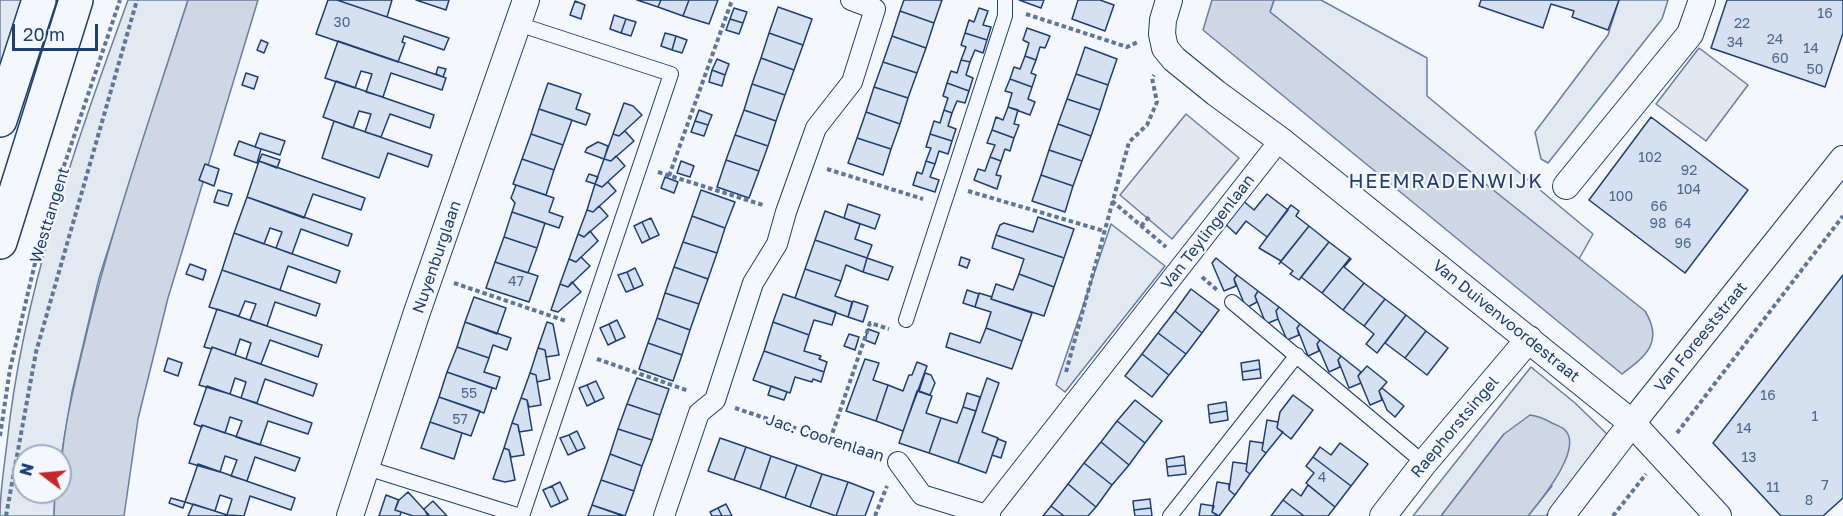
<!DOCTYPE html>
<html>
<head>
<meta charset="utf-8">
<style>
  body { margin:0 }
  #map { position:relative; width:1843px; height:516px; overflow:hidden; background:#f4f7fb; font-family:"Golos Text",sans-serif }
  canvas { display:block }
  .north { position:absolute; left:12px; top:444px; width:60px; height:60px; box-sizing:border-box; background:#f4f7fb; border:2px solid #9eadc5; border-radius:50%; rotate:286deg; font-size:16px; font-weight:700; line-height:24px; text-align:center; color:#1d3f73 }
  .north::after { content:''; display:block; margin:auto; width:21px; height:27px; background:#c62828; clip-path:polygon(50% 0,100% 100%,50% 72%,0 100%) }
  .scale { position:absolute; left:12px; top:24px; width:86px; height:27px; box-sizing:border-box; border:3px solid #1d3f73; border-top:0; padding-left:8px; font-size:18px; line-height:21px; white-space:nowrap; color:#1d3f73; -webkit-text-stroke:4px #f4f7fb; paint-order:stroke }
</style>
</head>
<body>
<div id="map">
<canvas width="1843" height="516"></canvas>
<div class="north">N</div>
<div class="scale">20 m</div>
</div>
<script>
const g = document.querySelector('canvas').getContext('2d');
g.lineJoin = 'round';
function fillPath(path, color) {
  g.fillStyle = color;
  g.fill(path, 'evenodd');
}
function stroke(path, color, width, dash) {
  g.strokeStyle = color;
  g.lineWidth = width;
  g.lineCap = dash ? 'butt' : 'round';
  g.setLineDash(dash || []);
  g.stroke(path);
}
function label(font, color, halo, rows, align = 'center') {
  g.font = font + ' "Golos Text",sans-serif';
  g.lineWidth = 4.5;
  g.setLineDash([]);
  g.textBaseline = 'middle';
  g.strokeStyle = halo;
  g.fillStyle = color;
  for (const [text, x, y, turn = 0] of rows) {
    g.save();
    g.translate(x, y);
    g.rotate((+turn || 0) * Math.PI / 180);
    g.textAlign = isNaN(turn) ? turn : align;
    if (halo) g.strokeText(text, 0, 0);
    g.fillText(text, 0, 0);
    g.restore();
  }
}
const green = new Path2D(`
  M 0,0 L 30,0 L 0,87 Z
  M 128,0 L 188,0 L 99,278 L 72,392 L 60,463 L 60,456 L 24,456 L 24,492 L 55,492 L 54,516 L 0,516 C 0,492 4,467 7,443 C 23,290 76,144 128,0 Z
  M 1274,0 L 1321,0 L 1427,58 L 1427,96 L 1593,234 L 1579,259 L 1270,12 Z
  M 1619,0 L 1668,0 L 1662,19 L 1548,163 L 1541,159 L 1535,132 L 1608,35 Z
  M 1111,224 L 1165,266 L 1065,392 L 1056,385 Z
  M 1531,367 L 1575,403 L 1607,434 L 1546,516 L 1528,516 L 1552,486 L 1504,434 L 1441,516 L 1413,516 Z`);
fillPath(green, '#e3e9f0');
stroke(green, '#687fa3', 1.5);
const parking = new Path2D(`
  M 1699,48 L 1748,85 L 1706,141 L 1656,104 Z
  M 1186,114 L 1239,158 L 1172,239 L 1120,195 Z`);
fillPath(parking, '#e3e8f0');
stroke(parking, '#687fa3', 1.5);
const water = new Path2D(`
  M 188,0 L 258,0 L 168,298 L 138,419 L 124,516 L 54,516 L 55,492 L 60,492 C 60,440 73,390 85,340 C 112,225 152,113 188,0 Z
  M 1212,0 L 1274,0 L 1270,12 L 1645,311 C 1664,342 1646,356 1622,374 L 1203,30 Z
  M 1530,415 C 1539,416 1545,419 1552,423 C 1556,425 1562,427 1565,430 C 1584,449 1540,501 1528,516 L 1441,516 L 1504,434 Z`);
fillPath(water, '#cfd7e4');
stroke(water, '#687fa3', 1.5);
const building = new Path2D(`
  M 328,0 L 337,0 L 449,38 L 444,50 L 404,36 L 402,42 L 405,43 L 398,62 L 316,34 Z
  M 337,0 L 392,0 L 387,17 Z
  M 416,0 L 449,0 L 446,10 Z
  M 637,0 L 661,0 L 658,7 Z
  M 661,0 L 689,0 L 683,16 L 658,7 Z
  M 689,0 L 718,0 L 709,24 L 683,16 Z
  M 904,0 L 942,0 L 934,23 L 900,11 Z
  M 1019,0 L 1044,0 L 1041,8 Z
  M 1078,0 L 1100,0 L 1114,5 L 1105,31 L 1072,19 Z
  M 1481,0 L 1619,0 L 1608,30 L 1572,17 L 1574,11 L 1551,4 L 1543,28 L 1479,6 Z
  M 1727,0 L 1843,0 L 1843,33 L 1825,87 L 1711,48 Z
  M 575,1 L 585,5 L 581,19 L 570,15 Z
  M 778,7 L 812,19 L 803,45 L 769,33 Z
  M 734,8 L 747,12 L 743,23 L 730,19 Z
  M 979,8 L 988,11 L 983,25 L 991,27 L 987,40 L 965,33 L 969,20 L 974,22 Z
  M 900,11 L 934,23 L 926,48 L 892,36 Z
  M 614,15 L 626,19 L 621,33 L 610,29 Z
  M 626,19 L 636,22 L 631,36 L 621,33 Z
  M 730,19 L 743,23 L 739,34 L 726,30 Z
  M 1027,28 L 1050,36 L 1045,48 L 1040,47 L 1036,60 L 1025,56 L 1029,43 L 1023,40 Z
  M 665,33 L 676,36 L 672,50 L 661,46 Z
  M 769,33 L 803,45 L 794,70 L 761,58 Z
  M 965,33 L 987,40 L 983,53 L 975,50 L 970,62 L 961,60 L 966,47 L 961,45 Z
  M 676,36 L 687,40 L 682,53 L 672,50 Z
  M 892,36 L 926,48 L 917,73 L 883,62 Z
  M 261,40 L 268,43 L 264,53 L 257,50 Z
  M 338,41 L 446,78 L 442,90 L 391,73 L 383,97 L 366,92 L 372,74 L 361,71 L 355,88 L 325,78 Z
  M 1085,47 L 1117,59 L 1108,85 L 1076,74 Z
  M 1025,56 L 1036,60 L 1031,73 L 1036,75 L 1032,87 L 1010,79 L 1014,67 L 1020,69 Z
  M 761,58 L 794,70 L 785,95 L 752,84 Z
  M 717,59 L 729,64 L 725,75 L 712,70 Z
  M 961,60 L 970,62 L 966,75 L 973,78 L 969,91 L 947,83 L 951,71 L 957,73 Z
  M 883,62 L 917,73 L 908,98 L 874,87 Z
  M 438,67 L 446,69 L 443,77 L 436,74 Z
  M 712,70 L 725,75 L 722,86 L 709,82 Z
  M 246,73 L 258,77 L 254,89 L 242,85 Z
  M 1076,74 L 1108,85 L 1100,110 L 1067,99 Z
  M 1010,79 L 1032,87 L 1028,99 L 1035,102 L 1030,115 L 1008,107 L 1012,93 L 1005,91 Z
  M 336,81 L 434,115 L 430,128 L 390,114 L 381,137 L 365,132 L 371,114 L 359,111 L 353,128 L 323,117 Z
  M 548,83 L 581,94 L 576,109 L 590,114 L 586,125 L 539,109 Z
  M 947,83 L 969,91 L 965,103 L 957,101 L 952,113 L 944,110 L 948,98 L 943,96 Z
  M 752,84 L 785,95 L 776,121 L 744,110 Z
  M 874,87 L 908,98 L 900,124 L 866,112 Z
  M 1067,99 L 1100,110 L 1091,136 L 1058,124 Z
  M 624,103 L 633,106 L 642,115 L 619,136 L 613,134 Z
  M 1008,107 L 1018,110 L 1014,124 L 1019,125 L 1014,138 L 992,130 L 996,117 L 1003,120 Z
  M 539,109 L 572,120 L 563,145 L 531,134 Z
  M 699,110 L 712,115 L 708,125 L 695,121 Z
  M 744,110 L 776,121 L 768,146 L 735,135 Z
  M 944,110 L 952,113 L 948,126 L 956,129 L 952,141 L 930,134 L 934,121 L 940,123 Z
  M 866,112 L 900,124 L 891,149 L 857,138 Z
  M 1651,117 L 1748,190 L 1685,273 L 1589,200 Z
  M 334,121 L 432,155 L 428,167 L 388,153 L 379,178 L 322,158 Z
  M 695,121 L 708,125 L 704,136 L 691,132 Z
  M 1058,124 L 1091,136 L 1082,161 L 1049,150 Z
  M 992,130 L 1014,138 L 1010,151 L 1005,149 L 1001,161 L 990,157 L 995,145 L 987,143 Z
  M 625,131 L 634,141 L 611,161 L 604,159 L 613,134 L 619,136 Z
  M 260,133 L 285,141 L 280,155 L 255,147 Z
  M 531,134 L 563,145 L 554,170 L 522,159 Z
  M 930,134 L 952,141 L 948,154 L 939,151 L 935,164 L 926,161 L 931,148 L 926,147 Z
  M 735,135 L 768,146 L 759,171 L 726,160 Z
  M 857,138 L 891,149 L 883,175 L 848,163 Z
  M 239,141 L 261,149 L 257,163 L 234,155 Z
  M 598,142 L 608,146 L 604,159 L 585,152 L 587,148 Z
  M 1049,150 L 1082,161 L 1073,186 L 1041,175 Z
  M 262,154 L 280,160 L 277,168 L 259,161 Z
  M 616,156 L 625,166 L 602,187 L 595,184 L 604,159 L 611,161 Z
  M 990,157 L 1001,161 L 996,175 L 1001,176 L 997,189 L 974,180 L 978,169 L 985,171 Z
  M 522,159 L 554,170 L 546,195 L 513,184 Z
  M 726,160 L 759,171 L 749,198 L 717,187 Z
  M 259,161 L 365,198 L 361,210 L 313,194 L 304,218 L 247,197 Z
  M 681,161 L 694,166 L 690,177 L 677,173 Z
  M 926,161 L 935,164 L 930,177 L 939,180 L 935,192 L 913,185 L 917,172 L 922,174 Z
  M 205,164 L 219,169 L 214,186 L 199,180 Z
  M 589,174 L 598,177 L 595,184 L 586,181 Z
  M 1041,175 L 1073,186 L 1065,212 L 1032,201 Z
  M 665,177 L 678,182 L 674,193 L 661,188 Z
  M 608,182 L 616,191 L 593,212 L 587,210 L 595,184 L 602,187 Z
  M 516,185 L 554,198 L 549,212 L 563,217 L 559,228 L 512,212 L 515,203 L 511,198 Z
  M 218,190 L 232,194 L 228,206 L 214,202 Z
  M 701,190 L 735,202 L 725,228 L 692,216 Z
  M 1267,194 L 1288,210 L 1267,237 L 1246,221 L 1236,234 L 1223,222 L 1241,199 L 1254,210 Z
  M 247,197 L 352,234 L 348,246 L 301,229 L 292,254 L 276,248 L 282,232 L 270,228 L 264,244 L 234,233 Z
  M 848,204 L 880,215 L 875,229 L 844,218 Z
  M 1291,205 L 1299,211 L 1296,216 L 1309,226 L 1281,261 L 1259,248 Z
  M 599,206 L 608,216 L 584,237 L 578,234 L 587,210 L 593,212 Z
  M 825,211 L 860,224 L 855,239 L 872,245 L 867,258 L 815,240 Z
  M 512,212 L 545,223 L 537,248 L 504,237 Z
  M 692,216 L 725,228 L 717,253 L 683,242 Z
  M 1038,217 L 1074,229 L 1064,258 L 996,235 L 1000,225 L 1004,223 L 1033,232 Z
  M 651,218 L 659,235 L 650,239 L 642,222 Z
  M 642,222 L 650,239 L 642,243 L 634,226 Z
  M 1309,226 L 1329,242 L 1299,280 L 1290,274 L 1293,271 L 1281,262 L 1279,264 Z
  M 590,231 L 598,241 L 576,262 L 569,259 L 578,234 L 584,237 Z
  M 234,233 L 340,271 L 336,283 L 288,266 L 280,290 L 222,270 Z
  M 996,235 L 1064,258 L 1054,287 L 1019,274 L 1024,259 L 992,248 Z
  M 504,237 L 537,248 L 528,273 L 495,262 Z
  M 815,240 L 867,258 L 863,272 L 846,265 L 841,281 L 805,269 Z
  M 683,242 L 717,253 L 708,279 L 674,267 Z
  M 1329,242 L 1350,258 L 1322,293 L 1301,277 Z
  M 581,257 L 590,266 L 568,287 L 560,284 L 569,259 L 576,262 Z
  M 961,257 L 970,260 L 967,268 L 959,265 Z
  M 867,258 L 893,267 L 888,280 L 863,272 Z
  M 1216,258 L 1237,275 L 1234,279 L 1236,286 L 1224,291 L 1212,263 Z
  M 1350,258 L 1351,259 L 1344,267 L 1364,283 L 1343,310 L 1322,293 Z
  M 495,262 L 538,276 L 529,302 L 486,288 Z
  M 190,264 L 206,270 L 203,280 L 186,274 Z
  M 674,267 L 708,279 L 699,304 L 665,293 Z
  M 635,268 L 643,285 L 634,289 L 627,272 Z
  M 805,269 L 841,281 L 835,296 L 852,302 L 848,317 L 795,298 Z
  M 222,270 L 320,304 L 316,316 L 275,302 L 267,326 L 250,320 L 256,304 L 245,301 L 239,316 L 209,307 Z
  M 627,272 L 634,289 L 626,292 L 618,275 Z
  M 1019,274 L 1054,287 L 1044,316 L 991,299 L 996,284 L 1013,290 Z
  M 1237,275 L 1258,291 L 1255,296 L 1257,302 L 1246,308 L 1234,279 Z
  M 1843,275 L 1843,498 L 1823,516 L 1781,516 L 1713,443 Z
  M 572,282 L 581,292 L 558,312 L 551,310 L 560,284 L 568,287 Z
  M 1364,283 L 1385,299 L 1364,326 L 1343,310 Z
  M 1191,289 L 1219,310 L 1202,333 L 1175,311 Z
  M 967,290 L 979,294 L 975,307 L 963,303 Z
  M 1258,291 L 1279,307 L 1276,311 L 1278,319 L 1266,324 L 1255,296 Z
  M 665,293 L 699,304 L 690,330 L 657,318 Z
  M 979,293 L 992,297 L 991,299 L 1032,313 L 1022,341 L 986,328 L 991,312 L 975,307 Z
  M 783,294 L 836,312 L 832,325 L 814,320 L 809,335 L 773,322 Z
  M 474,297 L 506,308 L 497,334 L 465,322 Z
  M 1385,299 L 1406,315 L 1377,353 L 1366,344 L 1374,334 L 1364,326 Z
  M 853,301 L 868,306 L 863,322 L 848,317 Z
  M 1279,307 L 1300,324 L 1297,328 L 1299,335 L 1287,340 L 1278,319 L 1276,311 Z
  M 217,309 L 322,345 L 318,357 L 270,340 L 261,364 L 246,359 L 251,343 L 240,339 L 235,355 L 212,347 L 212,349 L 204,347 Z
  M 1175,311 L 1202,333 L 1186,354 L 1158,333 Z
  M 1406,315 L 1426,331 L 1405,358 L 1385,343 Z
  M 657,318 L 690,330 L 682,355 L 648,343 Z
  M 617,320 L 625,337 L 616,341 L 609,324 Z
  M 465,322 L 511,338 L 507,350 L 493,345 L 489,358 L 457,347 Z
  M 547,322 L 553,324 L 559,355 L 546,357 L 545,350 L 538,348 Z
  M 773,322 L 809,335 L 804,351 L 821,356 L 819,359 L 827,362 L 824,372 L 764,351 Z
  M 609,324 L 616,341 L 608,345 L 600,328 Z
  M 1300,324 L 1320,340 L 1317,344 L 1319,351 L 1308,356 L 1297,328 Z
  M 986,328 L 1022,341 L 1012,369 L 946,347 L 950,333 L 980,343 Z
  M 868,329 L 879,333 L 875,344 L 865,340 Z
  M 1426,331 L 1448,348 L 1427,375 L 1405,358 Z
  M 1158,333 L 1186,354 L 1169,375 L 1142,354 Z
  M 849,334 L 859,337 L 855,350 L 844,346 Z
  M 1320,340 L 1341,356 L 1338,360 L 1340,367 L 1329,372 L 1317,344 Z
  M 648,343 L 682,355 L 673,381 L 639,369 Z
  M 212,347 L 317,384 L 313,396 L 265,379 L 257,403 L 241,398 L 246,382 L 235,378 L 230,394 L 199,385 Z
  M 457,347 L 489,358 L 484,372 L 500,377 L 496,389 L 447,372 Z
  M 538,348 L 545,350 L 550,379 L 537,382 L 536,375 L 530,373 Z
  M 764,351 L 824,372 L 821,382 L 813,379 L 812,382 L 795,377 L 790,393 L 753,380 Z
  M 1142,354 L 1169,375 L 1152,397 L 1125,376 Z
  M 1341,356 L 1361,372 L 1358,376 L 1361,383 L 1349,388 L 1338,360 Z
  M 168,358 L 182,363 L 178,376 L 164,371 Z
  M 865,359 L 879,363 L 873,380 L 888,385 L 876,421 L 846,411 Z
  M 1259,360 L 1260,369 L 1242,372 L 1241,363 Z
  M 917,362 L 927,366 L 903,431 L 876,421 L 888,385 L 903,391 L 909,375 L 912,375 Z
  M 1367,366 L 1387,382 L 1379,391 L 1382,400 L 1370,405 L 1358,376 Z
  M 1260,369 L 1261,378 L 1243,380 L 1242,372 Z
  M 447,372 L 492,388 L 484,413 L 439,397 Z
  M 530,373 L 536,375 L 541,405 L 529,407 L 527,400 L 521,398 Z
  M 925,373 L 931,375 L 935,383 L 930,395 L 919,391 Z
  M 637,378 L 669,389 L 660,415 L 627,404 Z
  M 987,378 L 999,383 L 982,432 L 998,438 L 986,473 L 958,463 Z
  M 596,381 L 604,398 L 595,402 L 587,385 Z
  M 587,385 L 595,402 L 587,406 L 579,388 Z
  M 207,386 L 312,423 L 308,434 L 268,421 L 260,445 L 236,437 L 242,421 L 230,417 L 225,433 L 202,425 L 202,427 L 194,424 Z
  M 771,386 L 787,392 L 784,400 L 768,395 Z
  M 1382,388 L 1404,406 L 1395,417 L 1387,410 L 1379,391 Z
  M 917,391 L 932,396 L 926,413 L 941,418 L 929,453 L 899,443 Z
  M 967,393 L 980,397 L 976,411 L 963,407 Z
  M 1293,395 L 1313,410 L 1291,439 L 1277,428 L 1280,412 Z
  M 439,397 L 480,411 L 471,436 L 430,422 Z
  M 521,398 L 527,400 L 532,430 L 519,432 L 518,425 L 512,423 Z
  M 1135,400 L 1162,421 L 1145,443 L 1117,421 Z
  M 1226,402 L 1227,411 L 1209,414 L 1208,405 Z
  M 627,404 L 660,415 L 652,440 L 618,429 Z
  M 963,407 L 976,411 L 958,463 L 929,453 L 941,418 L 957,423 Z
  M 1227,411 L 1228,420 L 1210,423 L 1209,414 Z
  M 1267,420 L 1278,422 L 1277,428 L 1283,432 L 1266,453 L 1262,450 Z
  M 1117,421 L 1145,443 L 1129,465 L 1101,442 Z
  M 430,422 L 462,433 L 454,459 L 421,448 Z
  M 512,423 L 518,425 L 524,455 L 511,457 L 509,450 L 504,448 Z
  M 202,425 L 300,458 L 295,471 L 255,457 L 247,481 L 231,476 L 237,460 L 225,456 L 220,472 L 189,463 Z
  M 618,429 L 652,440 L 642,466 L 610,454 Z
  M 577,431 L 585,448 L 577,451 L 569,435 Z
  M 569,435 L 577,451 L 568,455 L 560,438 Z
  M 720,438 L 746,447 L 734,480 L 708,471 Z
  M 998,439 L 1006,442 L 1001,458 L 992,455 Z
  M 1250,441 L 1263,443 L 1262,450 L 1266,453 L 1250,474 L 1246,471 Z
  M 1101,442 L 1129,465 L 1112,485 L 1084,463 Z
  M 1340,443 L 1368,464 L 1351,486 L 1313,457 L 1320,447 L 1331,455 Z
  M 746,447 L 771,456 L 760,489 L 734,480 Z
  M 504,448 L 509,450 L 515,480 L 505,482 L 493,479 Z
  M 610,454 L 642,466 L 634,491 L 601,480 Z
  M 771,456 L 797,465 L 785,498 L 760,489 Z
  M 1184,456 L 1185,465 L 1167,467 L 1166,459 Z
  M 1313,457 L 1351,486 L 1335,507 L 1306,483 L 1314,473 L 1306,466 Z
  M 1233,462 L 1247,464 L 1246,471 L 1250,474 L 1235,495 L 1229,490 Z
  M 1084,463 L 1112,485 L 1096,507 L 1068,484 Z
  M 198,464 L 295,498 L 291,510 L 250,496 L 244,516 L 227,515 L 232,499 L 220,495 L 215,511 L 185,502 Z
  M 797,465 L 822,474 L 810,507 L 785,498 Z
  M 1185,465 L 1186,474 L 1168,476 L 1167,467 Z
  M 822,474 L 848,482 L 836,516 L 810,507 Z
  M 601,480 L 634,491 L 625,516 L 592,505 Z
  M 560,482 L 568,499 L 560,503 L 552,486 Z
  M 848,482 L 874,492 L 865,516 L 836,516 Z
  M 1217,482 L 1229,484 L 1229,490 L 1235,495 L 1219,516 L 1212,512 Z
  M 1068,484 L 1096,507 L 1088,516 L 1064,516 L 1051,506 Z
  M 1308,485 L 1335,507 L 1328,516 L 1304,516 L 1283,500 L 1292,489 L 1301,496 Z
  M 552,486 L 560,503 L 551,507 L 543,490 Z
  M 408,492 L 429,515 L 428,516 L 413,516 L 395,510 L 398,501 Z
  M 386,495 L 399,500 L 395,510 L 401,512 L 400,516 L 379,516 Z
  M 171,498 L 185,502 L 183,508 L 169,503 Z
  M 1150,499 L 1151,508 L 1134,510 L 1133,501 Z
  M 1283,500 L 1304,516 L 1271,516 Z
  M 433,501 L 447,516 L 428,516 L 424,509 Z
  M 193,504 L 227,515 L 229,516 L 188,516 Z
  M 726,504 L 732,516 L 722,516 L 718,508 Z
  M 1201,504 L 1214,506 L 1212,512 L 1218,516 L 1199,516 Z
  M 592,505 L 623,516 L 588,516 Z
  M 1051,506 L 1064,516 L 1043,516 Z
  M 718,508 L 722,516 L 712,516 L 710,512 Z
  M 1151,508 L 1152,516 L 1135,516 L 1134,510 Z`);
fillPath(building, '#d5e0f0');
stroke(building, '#1d3f73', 1.5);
const service = new Path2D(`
  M 518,24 L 671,74 L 522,516
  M 1232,302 L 1424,463
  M 906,320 L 1005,16 L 1005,0
  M 367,468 L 520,516
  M 1170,516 L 1297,355`);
const pedestrian = new Path2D(`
  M 898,462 L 922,495 L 990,516
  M 987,514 L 1280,140
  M 664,516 L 699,413 L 715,400 L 753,283 L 777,244 L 786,212 L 816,128 L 852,82 L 875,9 L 851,0`);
const minor = new Path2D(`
  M 1169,0 L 1163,20 L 1162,34 L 1165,48 L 1174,59 L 1216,93 L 1280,140 L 1632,423 L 1718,516
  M 1566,186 L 1690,34 L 1702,0
  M 350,516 L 417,312 L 526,0
  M 1383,516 L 1424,463 L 1529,339
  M 1561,516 L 1632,423 L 1843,159`);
const secondary = new Path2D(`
  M 0,120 L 39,0
  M 0,242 L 76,0`);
stroke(service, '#1d3f73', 16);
stroke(pedestrian, '#1d3f73', 22);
stroke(minor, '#1d3f73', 28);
stroke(secondary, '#1d3f73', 36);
stroke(new Path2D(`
  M 1026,14 L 1127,47 L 1138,42
  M 827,169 L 923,199
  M 658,172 L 763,205
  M 669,176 L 732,0
  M 968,191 L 1104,231
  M 1112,201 L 1166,247
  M 1141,226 L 1150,216
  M 1202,277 L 1217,290
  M 454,283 L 566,321
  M 597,359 L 689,391
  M 1066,372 L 1129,142 L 1147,125 L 1157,102 L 1152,78 L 1154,75
  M 735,408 L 876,455
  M 1677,433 L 1843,216
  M 0,436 L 10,369 L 44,225 L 120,0
  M 830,440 L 870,323 L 889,329
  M 6,516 L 36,352 L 137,0
  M 875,516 L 887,486
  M 1613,516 L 1646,474`), '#5e769c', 4, [4.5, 3]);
stroke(service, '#f4f7fb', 14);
stroke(pedestrian, '#f4f7fb', 20);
stroke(minor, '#f4f7fb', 26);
stroke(secondary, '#f4f7fb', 33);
label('14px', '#4b6792', null, [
  ["16",1825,14],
  ["30",342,23],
  ["22",1742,24],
  ["24",1775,40],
  ["34",1735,43],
  ["14",1811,49],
  ["60",1780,59],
  ["50",1815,70],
  ["102",1650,158],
  ["92",1689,171],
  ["104",1689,190],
  ["100",1621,197],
  ["66",1659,207],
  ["98",1658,224],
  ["64",1683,224],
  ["96",1683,244],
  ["47",516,282],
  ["55",469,394],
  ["16",1768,396],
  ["1",1815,417],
  ["57",460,420],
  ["14",1744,429],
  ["13",1749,458],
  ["4",1322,478],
  ["7",1825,486],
  ["11",1773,488],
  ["8",1809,501]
]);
label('16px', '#1d3f73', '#f4f7fb', [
  ["Westtangent",50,215,-73],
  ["Van Teylingenlaan",1208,232,-52],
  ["Nuyenburglaan",437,257,-71],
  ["Van Duivenvoordestraat",1506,321,39],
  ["Van Foreeststraat",1701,337,-51],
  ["Raephorstsingel",1455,427,-50],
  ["Jac. Coorenlaan",825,438,18]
]);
g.letterSpacing = '1.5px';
label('20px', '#1d3f73', '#f4f7fb', [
  ["HEEMRADENWIJK",1446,182]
]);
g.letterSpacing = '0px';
</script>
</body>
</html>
